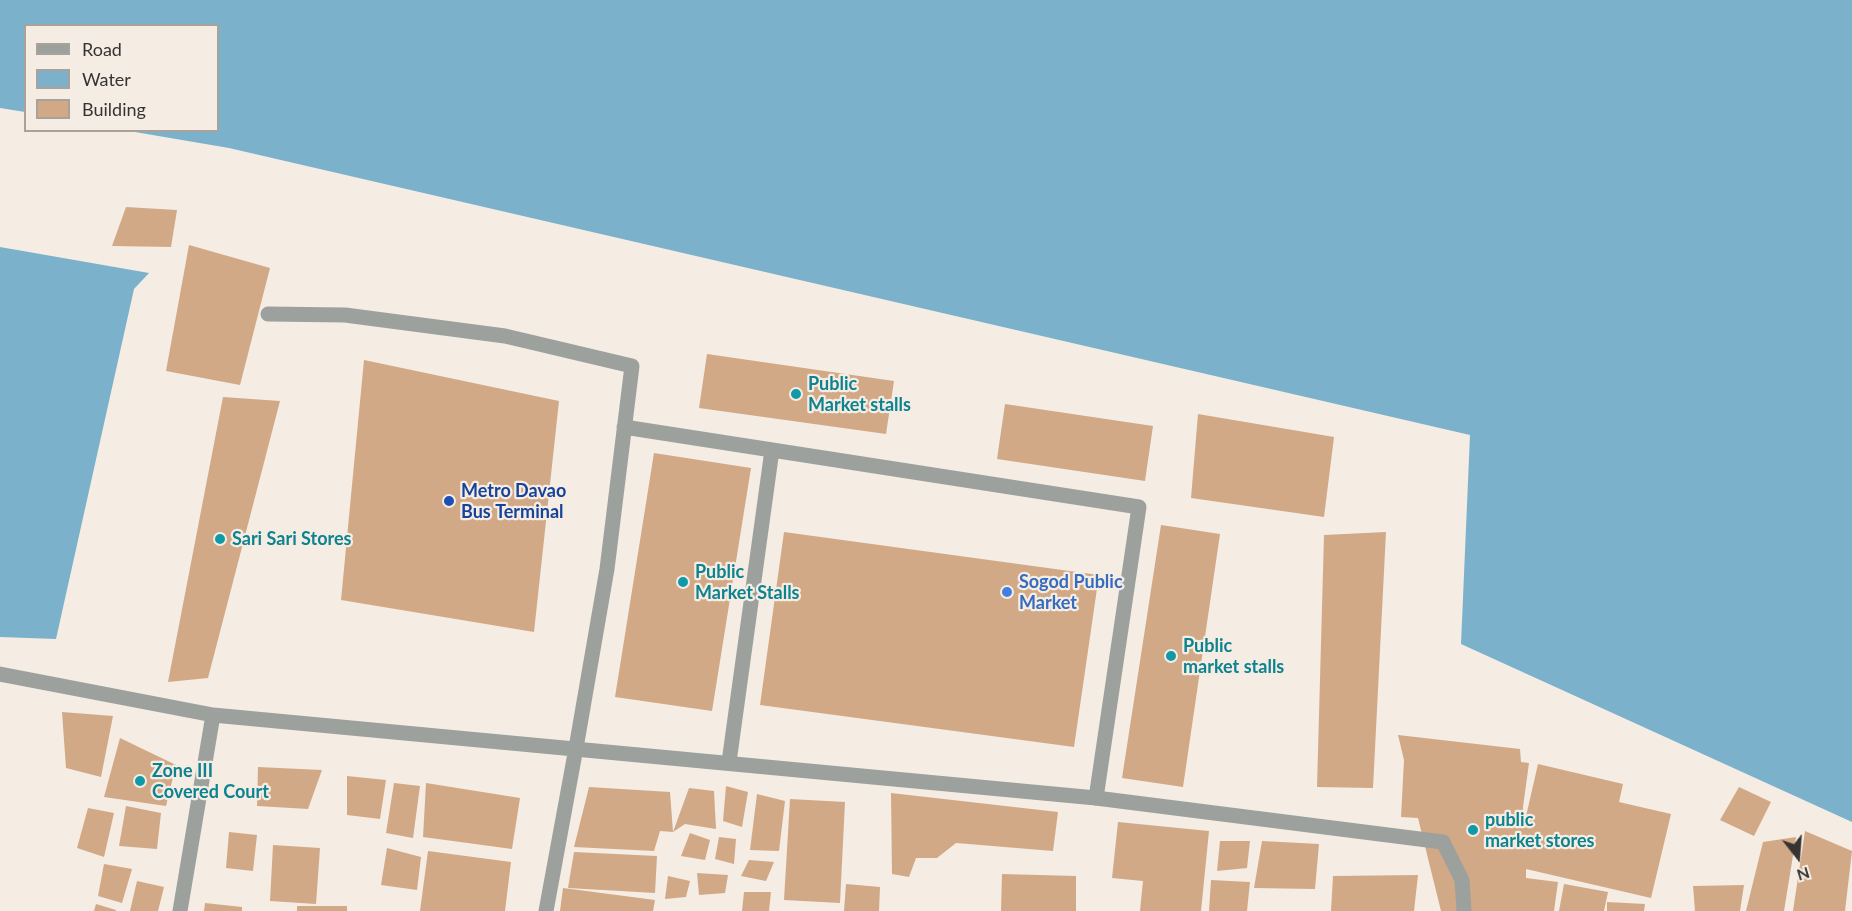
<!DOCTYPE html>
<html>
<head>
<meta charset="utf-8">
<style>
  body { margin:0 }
  #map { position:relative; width:1852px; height:911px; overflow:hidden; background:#f5ece4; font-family:Lato,sans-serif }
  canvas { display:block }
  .legend { position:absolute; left:24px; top:24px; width:195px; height:108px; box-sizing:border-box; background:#f5ece4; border:2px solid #a9a29c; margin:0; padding:8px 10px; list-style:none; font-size:18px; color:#363330 }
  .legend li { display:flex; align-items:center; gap:12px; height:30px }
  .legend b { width:30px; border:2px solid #a9a29c }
  .north { position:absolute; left:1768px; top:827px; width:60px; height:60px; -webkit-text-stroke:4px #f5ece4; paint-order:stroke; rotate:163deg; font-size:16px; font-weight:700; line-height:24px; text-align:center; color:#363330 }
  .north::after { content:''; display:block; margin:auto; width:21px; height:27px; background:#363330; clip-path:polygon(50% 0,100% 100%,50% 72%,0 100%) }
</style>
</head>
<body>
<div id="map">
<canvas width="1852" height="911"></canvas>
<ul class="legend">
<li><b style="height:8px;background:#9ca19e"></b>Road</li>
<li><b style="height:16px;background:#7bb1cb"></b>Water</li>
<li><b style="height:16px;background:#d2a986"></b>Building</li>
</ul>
<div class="north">N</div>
</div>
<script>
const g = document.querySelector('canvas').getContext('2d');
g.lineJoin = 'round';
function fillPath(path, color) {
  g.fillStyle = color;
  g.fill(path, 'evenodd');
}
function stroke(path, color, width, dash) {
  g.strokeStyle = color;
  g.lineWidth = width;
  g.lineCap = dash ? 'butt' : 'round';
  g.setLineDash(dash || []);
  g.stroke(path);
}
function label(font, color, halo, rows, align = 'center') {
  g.font = font + ' Lato,sans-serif';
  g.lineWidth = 4.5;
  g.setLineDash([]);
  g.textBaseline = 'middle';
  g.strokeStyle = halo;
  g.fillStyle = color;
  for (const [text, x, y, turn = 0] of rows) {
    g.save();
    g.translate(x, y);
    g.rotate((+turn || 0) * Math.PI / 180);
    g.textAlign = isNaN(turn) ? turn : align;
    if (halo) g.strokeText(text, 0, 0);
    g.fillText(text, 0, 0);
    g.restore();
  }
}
fillPath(new Path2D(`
  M 0,0 L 1852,0 L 1852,822 L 1461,644 L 1470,435 L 229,148 L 129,131 L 218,130 L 218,26 L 26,26 L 25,112 L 0,108 Z
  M 0,247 L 149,273 L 134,289 L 56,639 L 0,637 Z`), '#7bb1cb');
fillPath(new Path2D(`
  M 126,207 L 177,210 L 171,247 L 112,246 Z
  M 189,245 L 270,268 L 240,385 L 166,371 Z
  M 707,354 L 894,381 L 886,434 L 699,408 Z
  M 364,360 L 559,401 L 534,632 L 341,600 Z
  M 223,397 L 280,401 L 208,678 L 168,682 Z
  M 1005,404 L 1153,426 L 1145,481 L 997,459 Z
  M 1198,414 L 1334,437 L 1324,517 L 1191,498 Z
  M 654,453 L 751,468 L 712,711 L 615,697 Z
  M 1161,525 L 1220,534 L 1183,787 L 1122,778 Z
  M 784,532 L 1099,575 L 1074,747 L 760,705 Z
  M 1386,532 L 1373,788 L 1317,787 L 1324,535 Z
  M 62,712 L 113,716 L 101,777 L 66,768 Z
  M 1398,735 L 1520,749 L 1521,762 L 1529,763 L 1523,807 L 1524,825 L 1538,764 L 1623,784 L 1619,802 L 1671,814 L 1651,898 L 1526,869 L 1526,878 L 1558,882 L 1554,911 L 1441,911 L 1418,818 L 1401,817 L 1404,760 Z
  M 120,738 L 176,765 L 166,806 L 104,797 Z
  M 258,767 L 322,770 L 308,809 L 257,806 Z
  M 347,776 L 386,780 L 380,819 L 347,815 Z
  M 394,783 L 420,786 L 413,838 L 386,833 Z
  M 426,783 L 520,798 L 512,849 L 423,837 Z
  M 726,786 L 748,792 L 742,827 L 723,821 Z
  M 589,787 L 670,792 L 673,832 L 660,831 L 654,851 L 574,847 Z
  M 1739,787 L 1771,802 L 1754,836 L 1720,820 Z
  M 689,788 L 714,791 L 716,829 L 685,824 L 673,832 Z
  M 891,793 L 1058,812 L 1053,851 L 956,843 L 937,858 L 916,858 L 909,877 L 892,874 Z
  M 757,794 L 785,801 L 779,851 L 750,850 Z
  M 790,799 L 845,802 L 840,903 L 784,900 Z
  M 126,806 L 161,813 L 157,849 L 119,846 Z
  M 88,808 L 114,813 L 104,857 L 77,848 Z
  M 1118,822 L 1209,831 L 1201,911 L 1140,911 L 1143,881 L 1112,878 Z
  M 1805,831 L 1852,851 L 1845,911 L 1793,911 Z
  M 229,832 L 257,835 L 253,871 L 226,868 Z
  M 690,833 L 710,840 L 705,860 L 681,856 Z
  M 719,837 L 736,839 L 734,864 L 715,859 Z
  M 1796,837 L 1784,911 L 1746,911 L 1763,842 Z
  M 1220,841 L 1250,841 L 1247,868 L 1217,871 Z
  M 1262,841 L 1319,844 L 1315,889 L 1254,888 Z
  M 273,845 L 320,848 L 316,904 L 270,901 Z
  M 387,848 L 421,857 L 417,890 L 381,885 Z
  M 428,851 L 511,862 L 505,911 L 420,911 Z
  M 574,852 L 657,856 L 655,893 L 568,888 Z
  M 749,860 L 774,862 L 766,881 L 741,876 Z
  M 104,864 L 132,869 L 122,903 L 98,896 Z
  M 697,873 L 728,875 L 725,893 L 699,895 Z
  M 1002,874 L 1076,876 L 1076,911 L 1001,911 Z
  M 1418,875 L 1414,911 L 1331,911 L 1333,876 Z
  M 668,876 L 690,881 L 686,897 L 665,899 Z
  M 1211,880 L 1250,882 L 1247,911 L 1209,911 Z
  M 137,881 L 164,887 L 158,911 L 130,911 Z
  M 846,884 L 880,887 L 879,911 L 844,911 Z
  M 1564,884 L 1608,892 L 1604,911 L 1559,911 Z
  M 1744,885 L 1740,911 L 1695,911 L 1693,886 Z
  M 563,888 L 655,900 L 653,911 L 560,911 Z
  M 744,892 L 771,892 L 769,911 L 742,911 Z
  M 1607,902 L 1645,904 L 1644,911 L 1607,911 Z
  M 205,903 L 242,907 L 242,911 L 204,911 Z
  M 96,904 L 116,910 L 116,911 L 94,911 Z
  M 297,906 L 347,906 L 347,911 L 297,911 Z`), '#d2a986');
stroke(new Path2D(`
  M 268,314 L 345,315 L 505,336 L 632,366 L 607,569 L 576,748
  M 624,427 L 1139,507 L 1096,798
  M 729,762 L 772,450`), '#9ca19e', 15);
stroke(new Path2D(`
  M 0,674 L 213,715 L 1096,798 L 1443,842 L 1462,880 L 1464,911
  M 180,911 L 213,715
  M 546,911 L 576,748`), '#9ca19e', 15);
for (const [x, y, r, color] of [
  [796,394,6,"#0f9aa8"],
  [449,501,6,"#1a4fb4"],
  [220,539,6,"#0f9aa8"],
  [683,582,6,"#0f9aa8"],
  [1007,592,6,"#3f7fe0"],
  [1171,656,6,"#0f9aa8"],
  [140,781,6,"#0f9aa8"],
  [1473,830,6,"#0f9aa8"]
]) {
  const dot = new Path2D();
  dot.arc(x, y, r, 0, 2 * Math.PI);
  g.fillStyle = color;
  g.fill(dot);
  stroke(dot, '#f5ece4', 2);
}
label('bold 18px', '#0d838f', '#f5ece4', [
  ["Public",808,384],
  ["Market stalls",808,405],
  ["Sari Sari Stores",232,539],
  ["Public",695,572],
  ["Market Stalls",695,593],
  ["Public",1183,646],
  ["market stalls",1183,667],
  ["Zone III",152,771],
  ["Covered Court",152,792],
  ["public",1485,820],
  ["market stores",1485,841]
], 'left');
label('bold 18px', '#164399', '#f5ece4', [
  ["Metro Davao",461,491],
  ["Bus Terminal",461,512]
], 'left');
label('bold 18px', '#366cbe', '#f5ece4', [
  ["Sogod Public",1019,582],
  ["Market",1019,603]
], 'left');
</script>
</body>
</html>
